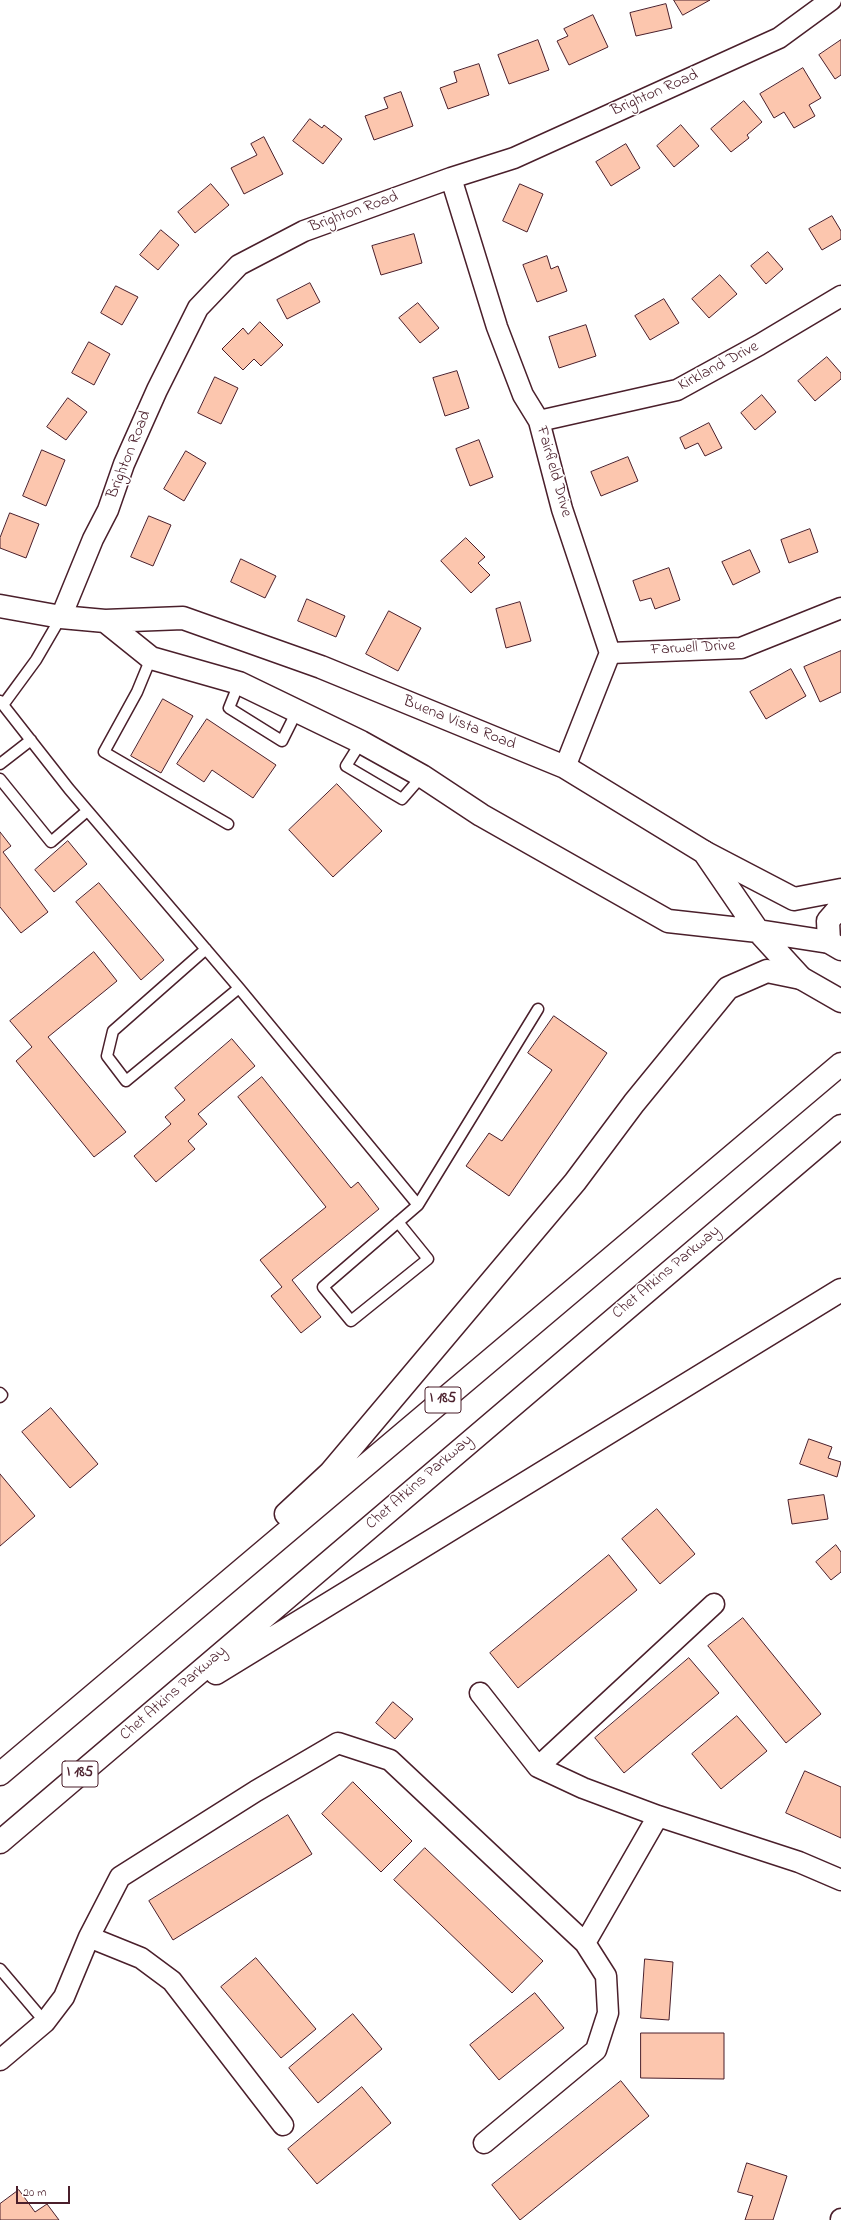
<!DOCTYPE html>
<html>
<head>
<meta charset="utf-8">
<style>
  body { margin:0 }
  #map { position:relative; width:841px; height:2220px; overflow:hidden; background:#fff; font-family:"Indie Flower",sans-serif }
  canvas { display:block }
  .scale { position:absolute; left:16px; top:2186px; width:54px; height:18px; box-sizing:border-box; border:2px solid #4a1f2b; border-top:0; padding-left:5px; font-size:12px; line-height:14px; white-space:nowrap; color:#4a1f2b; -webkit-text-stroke:3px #fff; paint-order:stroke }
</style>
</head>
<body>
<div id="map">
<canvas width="841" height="2220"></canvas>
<div class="scale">20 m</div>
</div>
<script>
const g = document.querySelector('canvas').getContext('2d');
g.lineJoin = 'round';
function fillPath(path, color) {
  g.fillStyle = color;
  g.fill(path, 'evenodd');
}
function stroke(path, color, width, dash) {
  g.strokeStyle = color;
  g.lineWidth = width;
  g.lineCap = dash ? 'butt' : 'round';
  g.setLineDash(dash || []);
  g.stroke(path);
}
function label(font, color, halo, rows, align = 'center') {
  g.font = font + ' "Indie Flower",sans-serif';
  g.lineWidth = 3;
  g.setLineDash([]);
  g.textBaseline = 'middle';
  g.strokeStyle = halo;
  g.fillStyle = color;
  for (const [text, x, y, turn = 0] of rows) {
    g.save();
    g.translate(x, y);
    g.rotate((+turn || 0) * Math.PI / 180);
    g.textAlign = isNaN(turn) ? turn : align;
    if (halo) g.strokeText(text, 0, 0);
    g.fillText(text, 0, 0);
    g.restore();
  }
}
const building = new Path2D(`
  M 674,0 L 710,0 L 683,15 Z
  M 666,4 L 672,28 L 636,36 L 630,13 Z
  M 593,15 L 608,47 L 569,65 L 557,41 L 568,36 L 564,29 Z
  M 538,40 L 549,70 L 509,84 L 498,55 Z
  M 841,40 L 841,75 L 835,79 L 819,55 Z
  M 479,64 L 489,95 L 448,109 L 440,88 L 457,82 L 454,72 Z
  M 803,68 L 821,98 L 809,105 L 815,116 L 794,128 L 784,112 L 774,118 L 760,94 Z
  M 401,92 L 413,126 L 374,140 L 365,116 L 388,108 L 384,98 Z
  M 744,101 L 762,122 L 747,135 L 749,138 L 731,152 L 711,129 Z
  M 310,119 L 322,128 L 324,125 L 342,139 L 323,164 L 293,141 Z
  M 681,125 L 699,146 L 674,167 L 657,146 Z
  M 264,137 L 283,174 L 244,194 L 231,168 L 257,155 L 251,144 Z
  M 626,144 L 640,168 L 611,186 L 596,162 Z
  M 211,184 L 229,205 L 195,233 L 178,212 Z
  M 520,184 L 543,194 L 527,232 L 503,221 Z
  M 832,216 L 841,231 L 841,239 L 822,250 L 809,229 Z
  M 161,230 L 179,245 L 158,270 L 140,255 Z
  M 414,234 L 422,263 L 381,275 L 372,246 Z
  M 768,252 L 783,269 L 766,284 L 751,266 Z
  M 547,256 L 551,269 L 558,266 L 567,291 L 537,302 L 523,265 Z
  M 720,275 L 737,294 L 709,318 L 692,299 Z
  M 310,283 L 320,302 L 287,319 L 277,300 Z
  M 116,286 L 138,297 L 122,325 L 101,313 Z
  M 664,299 L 679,323 L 650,340 L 635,316 Z
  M 418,303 L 439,328 L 420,343 L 399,318 Z
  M 260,322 L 283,345 L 261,366 L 254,359 L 243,370 L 222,349 L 243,328 L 248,334 Z
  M 586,325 L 596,356 L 559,368 L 549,337 Z
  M 89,342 L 110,354 L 94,385 L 72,373 Z
  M 827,357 L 841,373 L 841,379 L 815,401 L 798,381 Z
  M 457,371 L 469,408 L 445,416 L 433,378 Z
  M 215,377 L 238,388 L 221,424 L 198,413 Z
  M 762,395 L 776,412 L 755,430 L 741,413 Z
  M 68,398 L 87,412 L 66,440 L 47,427 Z
  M 709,423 L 722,448 L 705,456 L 698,443 L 685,449 L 680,438 Z
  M 479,440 L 493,477 L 470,486 L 456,449 Z
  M 42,450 L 65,460 L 46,506 L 23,496 Z
  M 186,451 L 206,463 L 184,501 L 164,489 Z
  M 628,457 L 638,481 L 601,496 L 591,472 Z
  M 10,513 L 39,524 L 26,558 L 0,548 L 0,538 Z
  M 149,516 L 171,525 L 153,566 L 131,557 Z
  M 810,529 L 818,552 L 789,563 L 781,540 Z
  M 466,538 L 485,557 L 478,563 L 490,575 L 471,593 L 441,561 Z
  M 750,550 L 760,572 L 733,585 L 722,562 Z
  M 241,559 L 276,576 L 265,598 L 231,582 Z
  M 669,568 L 680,600 L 655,609 L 651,598 L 640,601 L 633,581 Z
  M 307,599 L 345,616 L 336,637 L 298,621 Z
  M 520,602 L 531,641 L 506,648 L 496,609 Z
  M 389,611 L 421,628 L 398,671 L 366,654 Z
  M 841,651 L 841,692 L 820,702 L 804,667 Z
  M 791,669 L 806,696 L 766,719 L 750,692 Z
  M 163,699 L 193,716 L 161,773 L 131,756 Z
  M 207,719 L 276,765 L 253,798 L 212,770 L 204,782 L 177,764 Z
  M 337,784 L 382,831 L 333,877 L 289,830 Z
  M 0,832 L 11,846 L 3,852 L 48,912 L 21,933 L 0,907 Z
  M 68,841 L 87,864 L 54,892 L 35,870 Z
  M 99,883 L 164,960 L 141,980 L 76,902 Z
  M 94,952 L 117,981 L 48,1037 L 126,1132 L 94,1157 L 16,1061 L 32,1047 L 10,1021 Z
  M 554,1016 L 607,1053 L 509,1196 L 466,1166 L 489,1133 L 502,1141 L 552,1070 L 528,1053 Z
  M 232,1039 L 255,1066 L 198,1114 L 207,1124 L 188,1141 L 195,1149 L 156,1182 L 134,1156 L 171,1124 L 165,1117 L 185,1100 L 175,1088 Z
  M 262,1077 L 351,1188 L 358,1182 L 379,1209 L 292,1280 L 321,1317 L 301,1333 L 271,1296 L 282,1287 L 260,1260 L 326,1207 L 238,1097 Z
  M 51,1408 L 98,1464 L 70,1488 L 22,1432 Z
  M 809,1439 L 832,1447 L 828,1458 L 841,1462 L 837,1477 L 800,1464 Z
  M 0,1474 L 35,1516 L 0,1546 Z
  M 824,1495 L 828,1519 L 792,1524 L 788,1500 Z
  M 657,1509 L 695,1554 L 660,1584 L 622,1539 Z
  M 836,1545 L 841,1552 L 841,1572 L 831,1580 L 816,1562 Z
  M 609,1555 L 637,1590 L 518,1688 L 490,1653 Z
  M 743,1618 L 821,1714 L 786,1743 L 708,1646 Z
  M 689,1658 L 719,1693 L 624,1773 L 595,1738 Z
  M 393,1702 L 413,1719 L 395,1739 L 376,1723 Z
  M 737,1716 L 767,1751 L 721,1789 L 692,1754 Z
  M 805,1771 L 841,1787 L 841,1838 L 786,1813 Z
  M 353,1782 L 412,1841 L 381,1872 L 322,1814 Z
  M 288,1815 L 312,1854 L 173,1940 L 149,1901 Z
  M 425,1848 L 543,1961 L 512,1993 L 394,1880 Z
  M 256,1958 L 316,2029 L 281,2058 L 221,1987 Z
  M 645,1959 L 673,1962 L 669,2020 L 641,2018 Z
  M 535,1993 L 564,2028 L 499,2080 L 470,2045 Z
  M 353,2014 L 382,2049 L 318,2103 L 289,2068 Z
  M 641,2033 L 724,2033 L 724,2079 L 641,2078 Z
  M 621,2081 L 649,2116 L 520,2220 L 492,2185 Z
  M 362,2087 L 391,2123 L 317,2184 L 288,2149 Z
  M 747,2163 L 787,2176 L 773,2220 L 745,2220 L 753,2196 L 738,2192 Z
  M 19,2190 L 35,2212 L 47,2204 L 59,2220 L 0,2220 L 0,2204 Z`);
fillPath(building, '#fcc6ae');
stroke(building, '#4a1f2b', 1);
const service = new Path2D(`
  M 151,658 L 137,692 L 104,752 L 228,824
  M 239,683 L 229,708 L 282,741 L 297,711
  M 0,701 L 69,789 L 239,988 L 418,1205 L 323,1287 L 351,1321 L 428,1259 L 398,1222
  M 3,705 L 36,660 L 61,617
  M 361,742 L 346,766 L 402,799 L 422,776
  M 0,764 L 31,740
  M 0,779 L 51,842 L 87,811
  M 206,949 L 113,1031 L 107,1056 L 126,1081 L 239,988
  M 418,1205 L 538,1009
  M 0,1393 L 2,1395 L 0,1397
  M 0,1969 L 45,2022`);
const minor = new Path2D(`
  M 451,178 L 497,327 L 523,395 L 539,421 L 562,509 L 610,653 L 565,767
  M 539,421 L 677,390 L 759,345 L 841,296
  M 61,617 L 93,539 L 108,510 L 124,464 L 157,390 L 198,308 L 239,265 L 304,231 L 451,178 L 514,158 L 779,38 L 831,0
  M 610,653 L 741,648 L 841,608
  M 480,1693 L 538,1767 L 583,1788 L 658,1816 L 799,1862 L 841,1880
  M 538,1767 L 714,1604
  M 89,1937 L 141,1958 L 172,1981 L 283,2125
  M 585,1943 L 658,1816
  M 0,2060 L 45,2022 L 64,1997 L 89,1937 L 120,1877 L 256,1791 L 338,1743 L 390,1760 L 585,1943 L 606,1976 L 608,2013 L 596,2050 L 484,2143
  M 841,2220 L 841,2219`);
const primary = new Path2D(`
  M 0,606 L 61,617 L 105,621 L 183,618 L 321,667 L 565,767 L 704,852 L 758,931 L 801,978 L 841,1001
  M 105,621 L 151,658 L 239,683 L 361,742 L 422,776 L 481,815 L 668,921 L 758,931 L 829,942 L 841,949`);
const motorway = new Path2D(`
  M 704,852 L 794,899 L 841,890
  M 829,942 L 828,921 L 841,906
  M 286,1514 L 330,1473 L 575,1182 L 634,1103 L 728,988 L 767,971 L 801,978
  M 216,1673 L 841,1290
  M 0,1774 L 841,1064
  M 0,1842 L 841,1126`);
stroke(service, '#4a1f2b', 13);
stroke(minor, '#4a1f2b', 23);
stroke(primary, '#4a1f2b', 25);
stroke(motorway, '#4a1f2b', 25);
stroke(service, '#fff', 10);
stroke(minor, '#fff', 20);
stroke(primary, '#fff', 22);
stroke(motorway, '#fff', 22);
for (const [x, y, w] of [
  [443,1400,36],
  [80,1774,36]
]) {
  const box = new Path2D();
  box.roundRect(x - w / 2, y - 13, w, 26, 3);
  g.fillStyle = '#fff';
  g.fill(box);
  stroke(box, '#4a1f2b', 1);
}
label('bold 15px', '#4a1f2b', null, [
  ["I 185",443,1400],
  ["I 185",80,1774]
]);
label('16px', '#4a1f2b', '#fff', [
  ["Brighton Road",655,94,-24],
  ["Brighton Road",354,213,-20],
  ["Kirkland Drive",719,367,-28],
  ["Brighton Road",130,455,-68],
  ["Fairfield Drive",553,472,74],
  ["Farwell Drive",693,649,-3],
  ["Buena Vista Road",459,724,22],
  ["Chet Atkins Parkway",667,1273,-40],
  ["Chet Atkins Parkway",420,1483,-41],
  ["Chet Atkins Parkway",174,1694,-41]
]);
</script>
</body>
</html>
